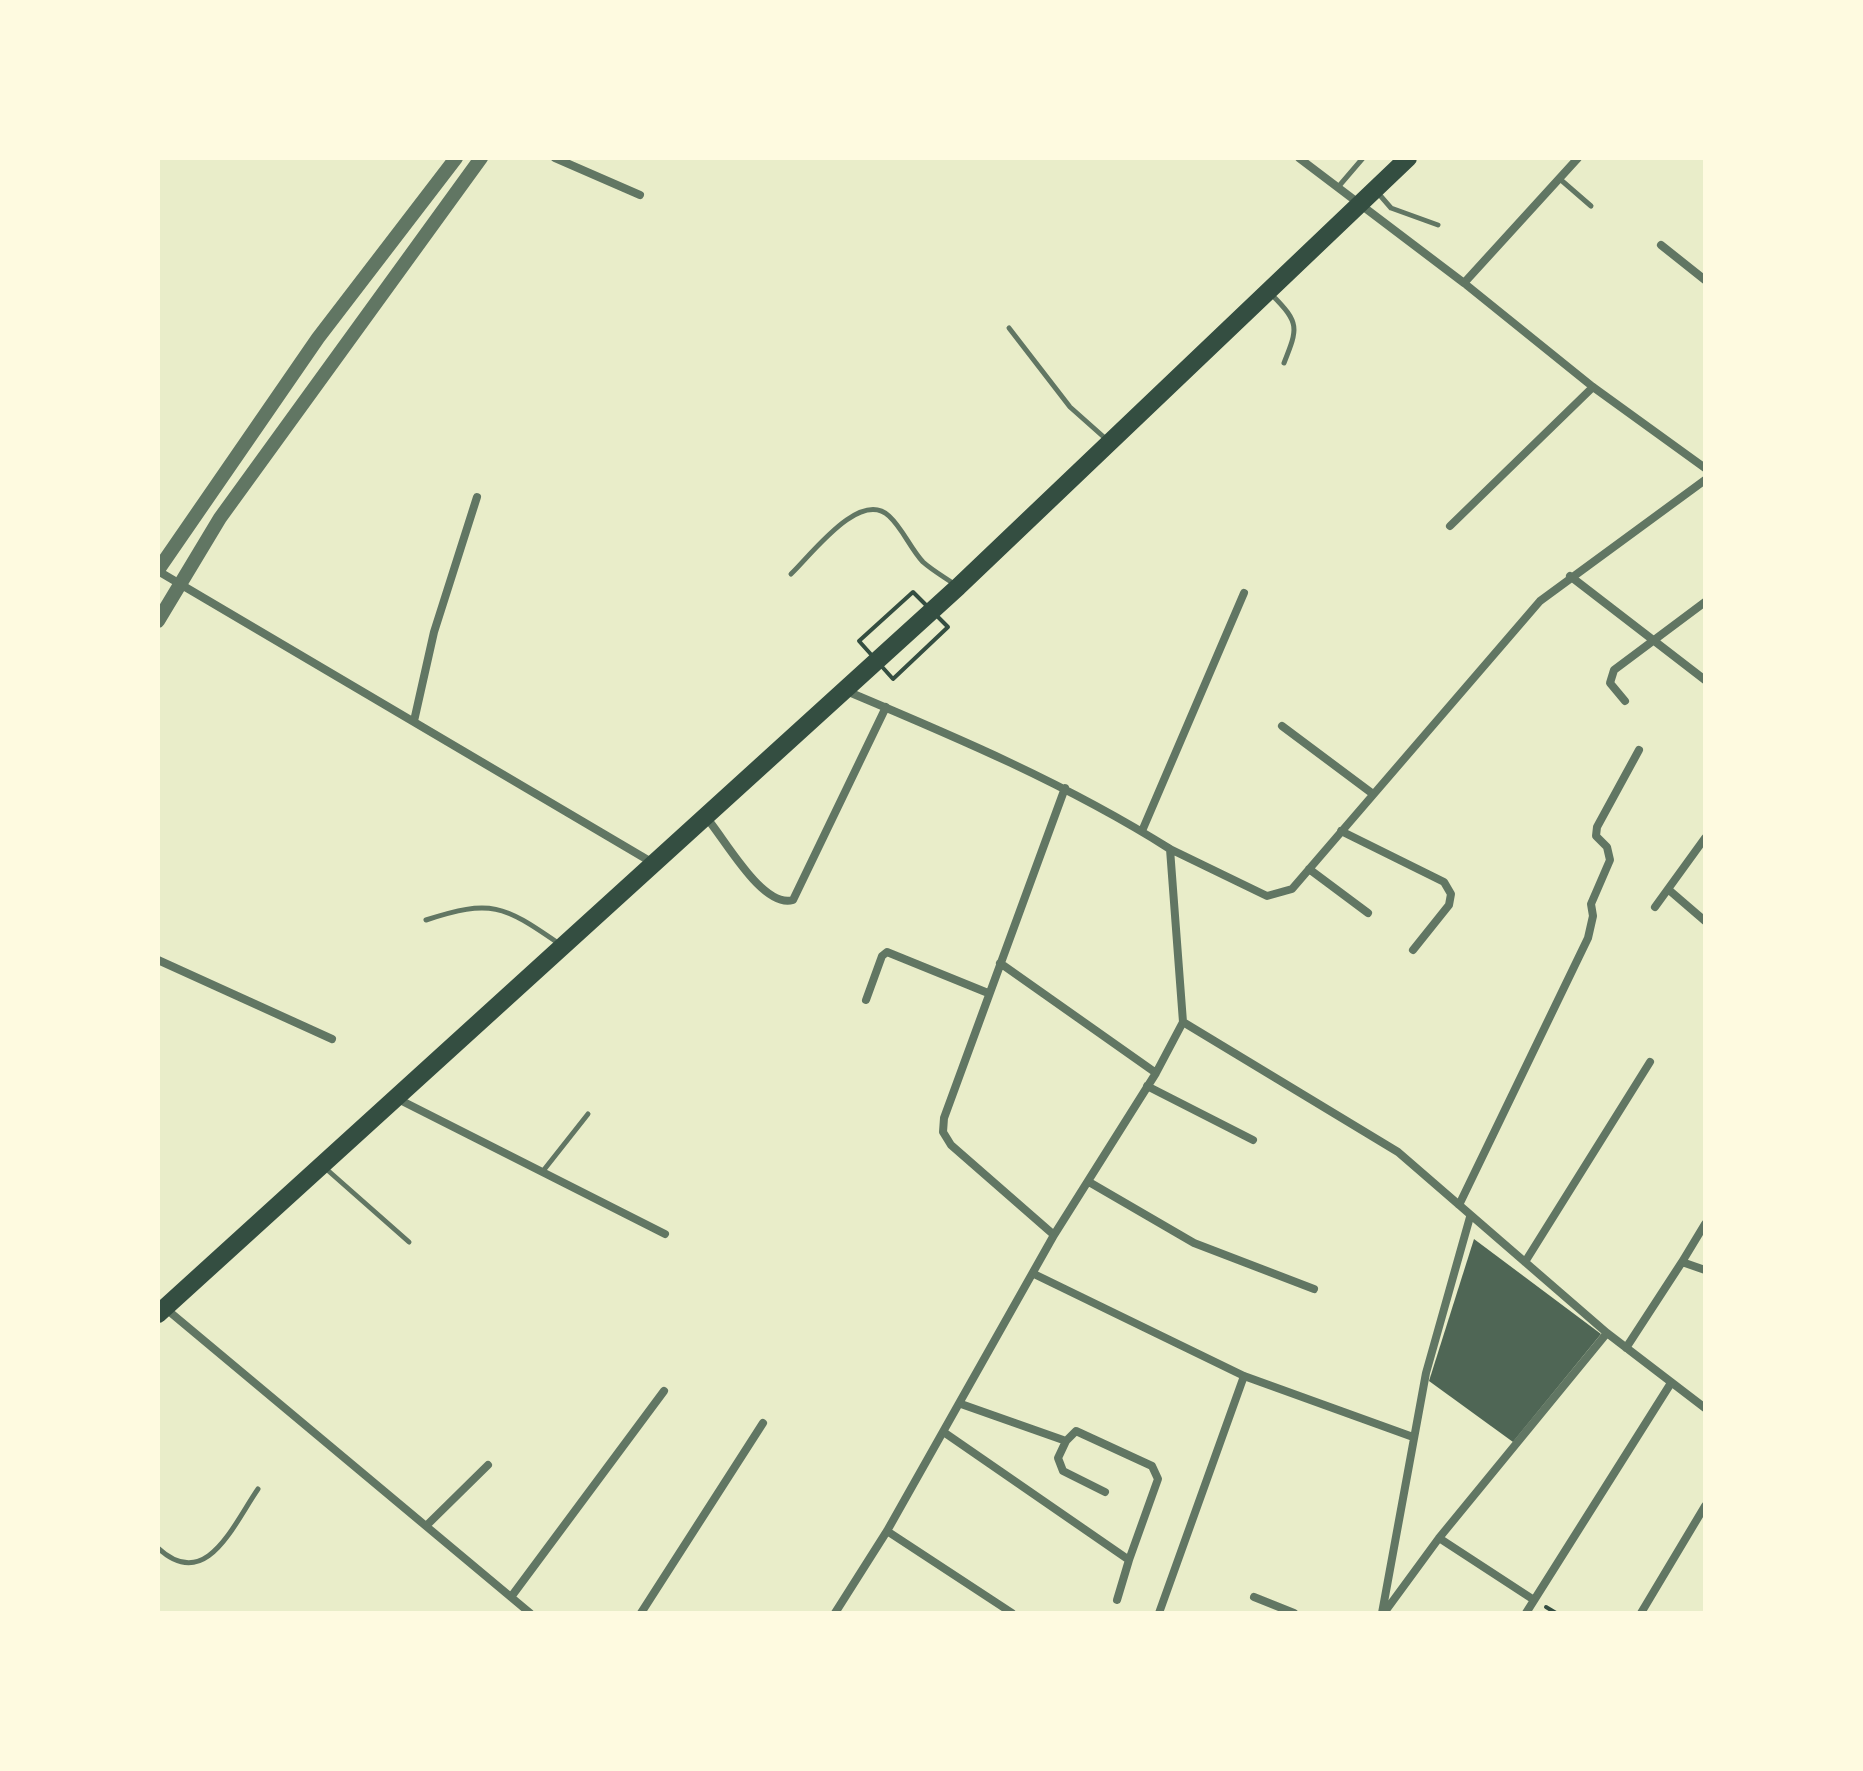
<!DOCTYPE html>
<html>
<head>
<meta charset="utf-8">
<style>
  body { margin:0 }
  #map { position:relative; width:1863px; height:1771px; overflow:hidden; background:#e9edc9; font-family:Lato,sans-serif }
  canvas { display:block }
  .frame { position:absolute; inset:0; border:160px solid #fefae0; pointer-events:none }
</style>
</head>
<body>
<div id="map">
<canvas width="1863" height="1771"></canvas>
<div class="frame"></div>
</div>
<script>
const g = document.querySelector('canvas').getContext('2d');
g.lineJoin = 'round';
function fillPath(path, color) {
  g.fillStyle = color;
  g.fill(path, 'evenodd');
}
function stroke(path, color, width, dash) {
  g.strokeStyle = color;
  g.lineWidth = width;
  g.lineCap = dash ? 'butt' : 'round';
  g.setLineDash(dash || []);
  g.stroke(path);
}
fillPath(new Path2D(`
  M 1474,1239 L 1601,1334 L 1513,1442 L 1429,1381 Z`), '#4f6655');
stroke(new Path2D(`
  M 913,592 L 948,627 L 893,679 L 859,641 Z
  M 1546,1607 L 1556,1613`), '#344e41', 4);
stroke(new Path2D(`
  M 1561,180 L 1591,206
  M 1339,186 L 1363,158
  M 1378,193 L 1391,208 L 1438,225
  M 1272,295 C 1300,323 1298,328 1284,363
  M 1009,328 L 1070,407 L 1106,439
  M 791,574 C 812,554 860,489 889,516 C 903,529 910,548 923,562 C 932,570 944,577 954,584
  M 426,920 C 491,899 503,905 558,943
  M 324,1167 L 409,1242
  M 543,1171 L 588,1114
  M 158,1548 C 206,1593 233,1525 258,1489`), '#617663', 5);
stroke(new Path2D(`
  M 555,158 L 640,195
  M 1299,158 L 1464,283 L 1593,387 L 1705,468
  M 1661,245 L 1705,280
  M 1464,283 L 1578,158
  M 1450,526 L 1593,387
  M 158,571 L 653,863
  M 1570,576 L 1705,680
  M 1625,701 L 1610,683 L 1614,670 L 1705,602
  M 414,721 L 434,632 L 477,497
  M 1282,726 L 1373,794
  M 705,816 C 724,837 762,909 793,900 L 886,707
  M 1142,831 L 1244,593
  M 1341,831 L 1444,882 L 1451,894 L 1449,905 L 1413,950
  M 1170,849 L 1267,896 L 1292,889 L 1540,601 L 1705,480
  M 1309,869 L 1368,913
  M 1669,890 L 1705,921
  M 1655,907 L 1705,838
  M 158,960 L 332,1039
  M 1000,963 L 1156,1073
  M 866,1000 L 882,956 L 887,952 L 988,993
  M 1183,1022 L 1398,1152 L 1607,1333 L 1705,1408
  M 1147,1086 L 1253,1140
  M 396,1098 L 665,1234
  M 1089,1182 L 1194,1243 L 1314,1289
  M 1459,1205 L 1588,938 L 1593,916 L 1591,904 L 1610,860 L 1607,847 L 1596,836 L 1597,827 L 1639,750
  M 1054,1235 L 951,1145 L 943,1132 L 944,1118 L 1065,788
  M 1525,1262 L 1650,1062
  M 1682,1262 L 1705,1224
  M 1034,1274 L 1244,1376 L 1413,1437
  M 165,1308 L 530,1613
  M 1626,1348 L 1682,1262 L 1705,1270
  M 961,1404 L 1066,1441 L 1076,1431 L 1152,1466 L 1158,1479 L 1129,1560
  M 945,1433 L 1129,1560 L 1117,1600
  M 1066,1441 L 1058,1458 L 1063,1471 L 1105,1492
  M 426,1526 L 488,1465
  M 887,1531 L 1012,1613
  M 1439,1538 L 1534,1600
  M 511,1597 L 664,1391
  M 1254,1597 L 1294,1613
  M 641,1613 L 763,1423
  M 835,1613 L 887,1531 L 1054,1235 L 1156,1073 L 1183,1022 L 1170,849 C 1067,784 956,737 844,690
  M 1159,1613 L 1244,1376
  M 1382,1613 L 1426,1373 L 1470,1217
  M 1384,1613 L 1439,1538 L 1607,1333
  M 1526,1613 L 1671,1383
  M 1641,1613 L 1705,1506`), '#617663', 8);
stroke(new Path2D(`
  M 158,570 L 318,338 L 456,158
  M 158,621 L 220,518 L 481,158`), '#617663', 14);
stroke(new Path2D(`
  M 158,1314 L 958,587 L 1408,158`), '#344e41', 18);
</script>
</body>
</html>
